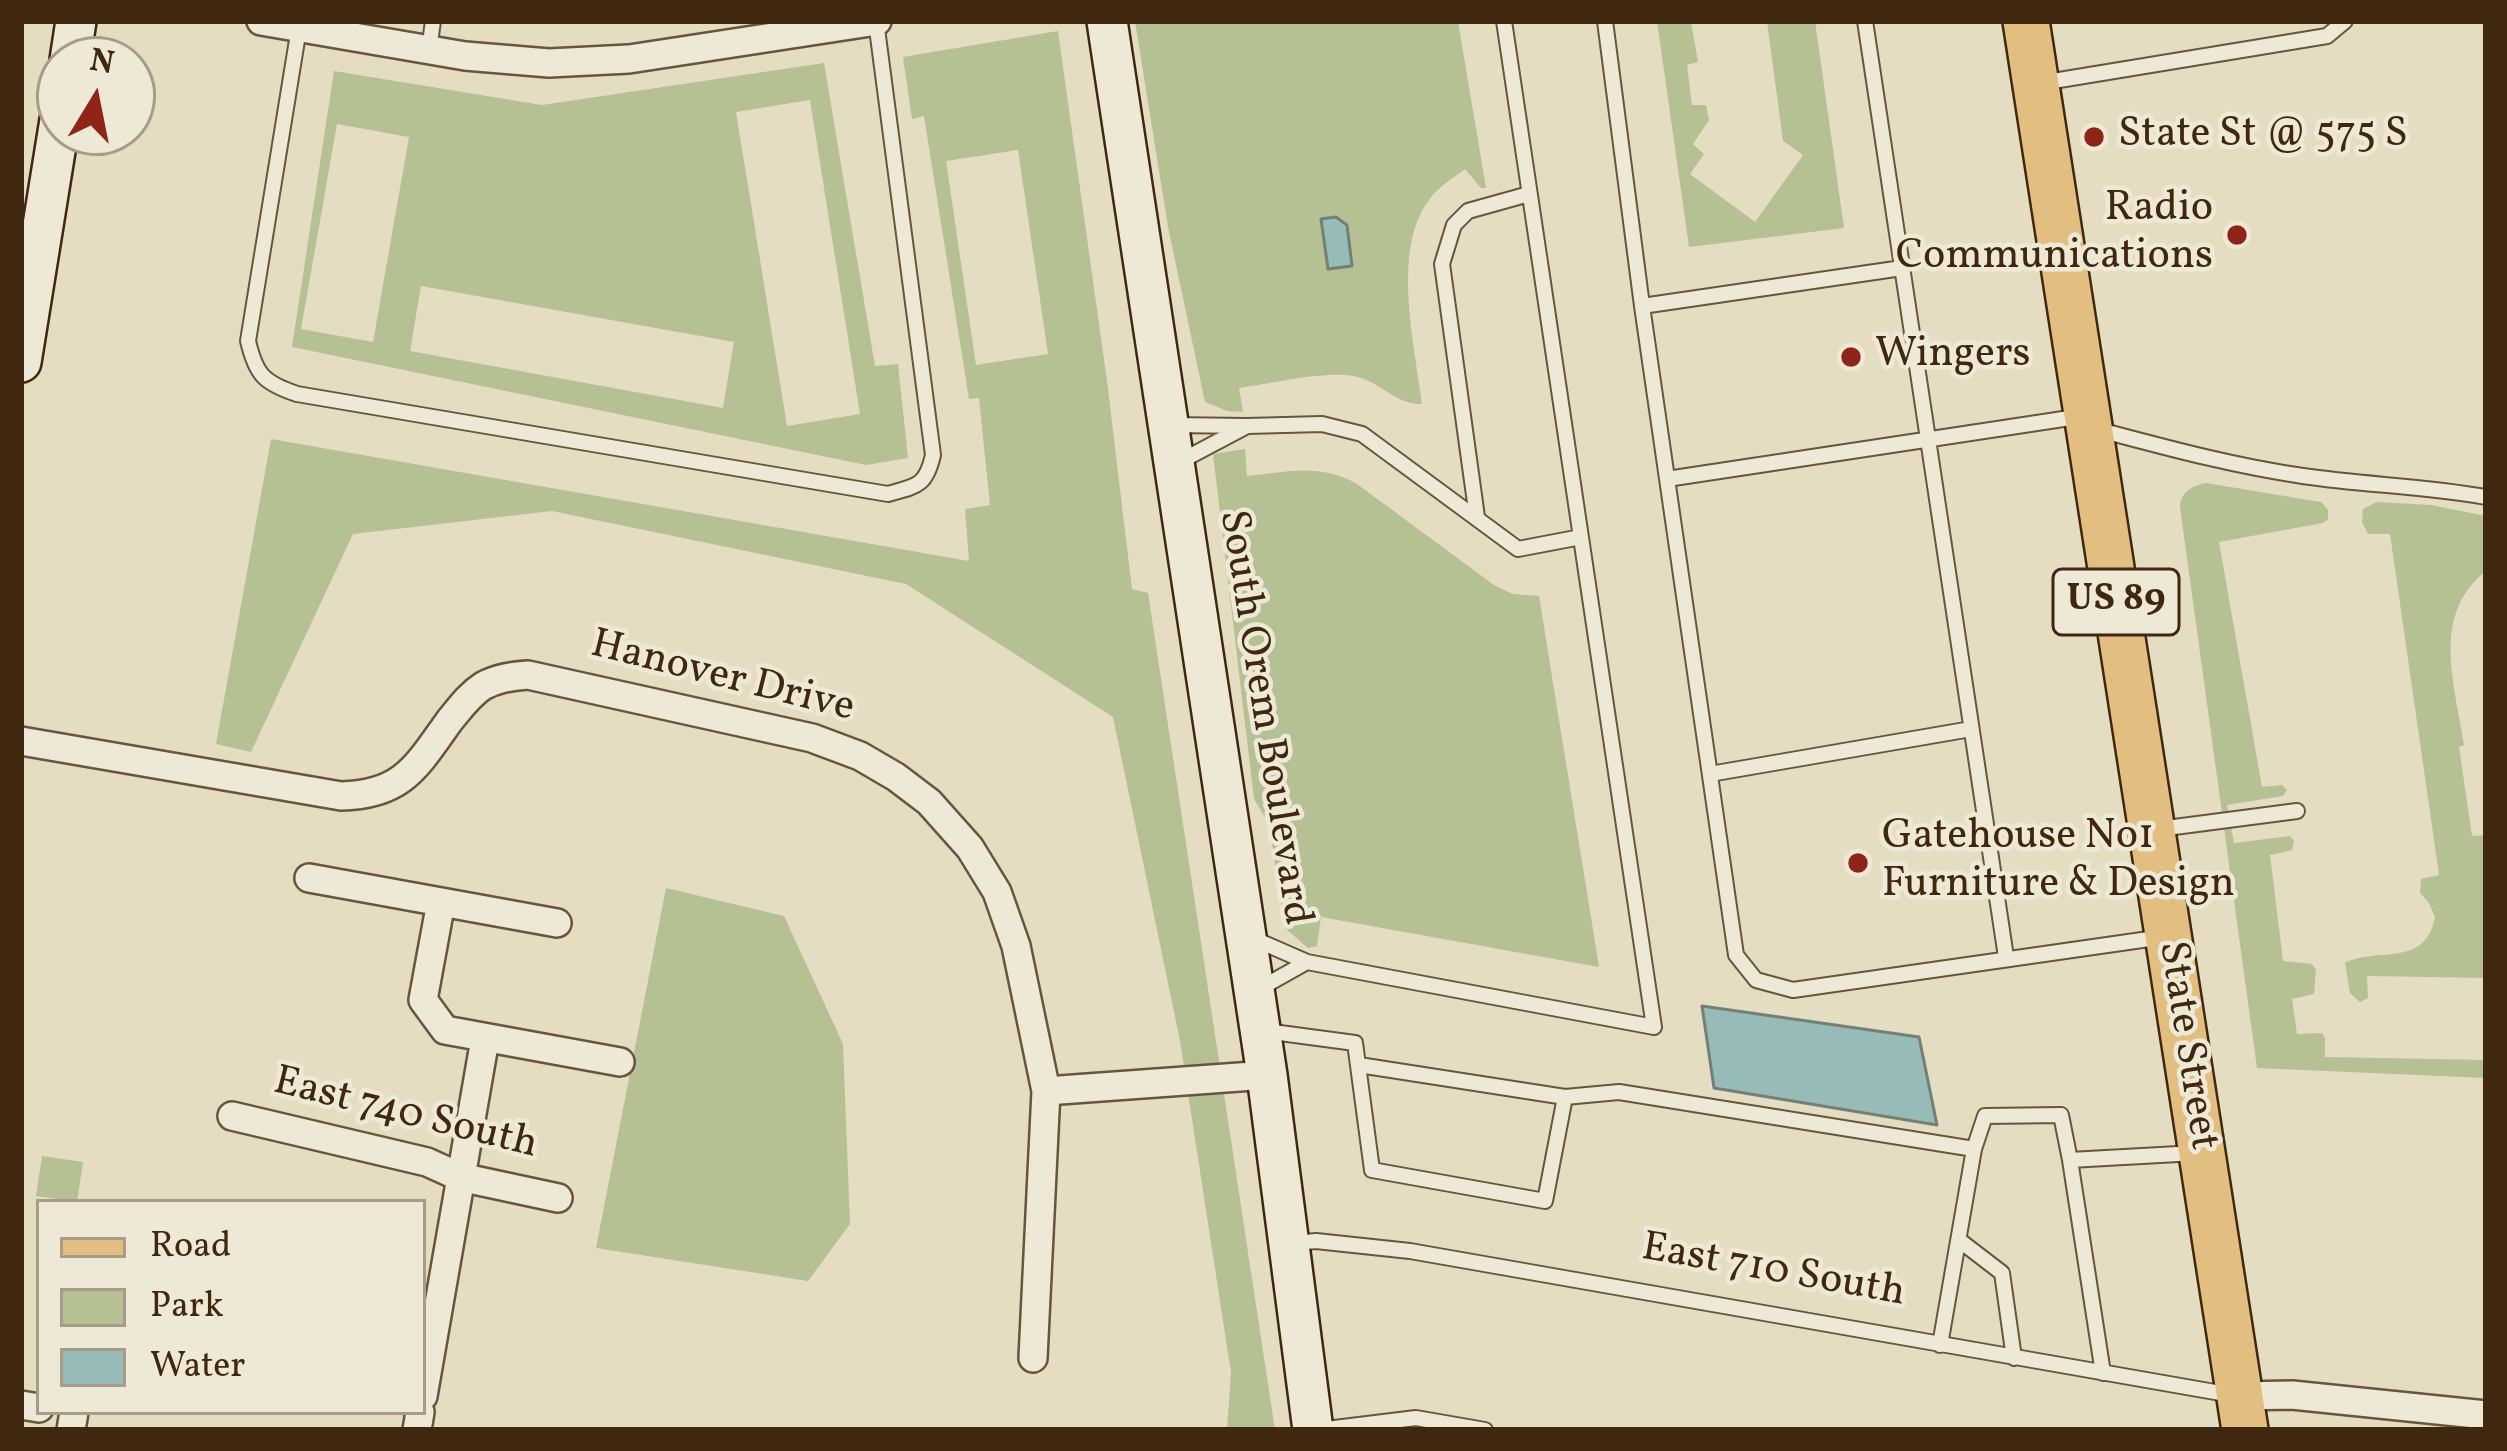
<!DOCTYPE html>
<html>
<head>
<meta charset="utf-8">
<style>
  body { margin:0 }
  #map { position:relative; width:2507px; height:1451px; overflow:hidden; background:#e5ddc2; font-family:Vollkorn,serif }
  canvas { display:block }
  .frame { position:absolute; inset:0; border:24px solid #402710; pointer-events:none }
  .legend { position:absolute; left:36px; top:1199px; width:390px; height:216px; box-sizing:border-box; background:#eee9d7; border:3px solid #a89b87; margin:0; padding:15px 21px; list-style:none; font-size:36px; color:#402710 }
  .legend li { display:flex; align-items:center; gap:24px; height:60px }
  .legend b { width:60px; border:3px solid #a89b87 }
  .north { position:absolute; left:36px; top:36px; width:120px; height:120px; box-sizing:border-box; background:#eee9d7; border:3px solid #a89b87; border-radius:50%; rotate:10deg; font-size:33px; font-weight:700; line-height:48px; text-align:center; color:#402710 }
  .north::after { content:''; display:block; margin:auto; width:42px; height:54px; background:#8f2418; clip-path:polygon(50% 0,100% 100%,50% 72%,0 100%) }
</style>
</head>
<body>
<div id="map">
<canvas width="2507" height="1451"></canvas>
<div class="frame"></div>
<ul class="legend">
<li><b style="height:15px;background:#e2be81"></b>Road</li>
<li><b style="height:33px;background:#b5c093"></b>Park</li>
<li><b style="height:33px;background:#97bbb9"></b>Water</li>
</ul>
<div class="north">N</div>
</div>
<script>
const g = document.querySelector('canvas').getContext('2d');
g.lineJoin = 'round';
function fillPath(path, color) {
  g.fillStyle = color;
  g.fill(path, 'evenodd');
}
function stroke(path, color, width, dash) {
  g.strokeStyle = color;
  g.lineWidth = width;
  g.lineCap = dash ? 'butt' : 'round';
  g.setLineDash(dash || []);
  g.stroke(path);
}
function label(font, color, halo, rows, align = 'center') {
  g.font = font + ' Vollkorn,serif';
  g.lineWidth = 9;
  g.setLineDash([]);
  g.textBaseline = 'middle';
  g.strokeStyle = halo;
  g.fillStyle = color;
  for (const [text, x, y, turn = 0] of rows) {
    g.save();
    g.translate(x, y);
    g.rotate((+turn || 0) * Math.PI / 180);
    g.textAlign = isNaN(turn) ? turn : align;
    if (halo) g.strokeText(text, 0, 0);
    g.fillText(text, 0, 0);
    g.restore();
  }
}
fillPath(new Path2D(`
  M 1135,21 L 1458,21 L 1486,188 L 1481,188 L 1465,169 C 1453,178 1437,188 1429,200 C 1391,250 1415,346 1422,404 C 1395,405 1379,380 1353,376 C 1323,371 1270,384 1239,388 L 1243,412 L 1227,411 L 1205,402 L 1168,227 Z
  M 1657,21 L 1691,22 L 1698,62 L 1687,65 L 1692,105 L 1706,105 L 1709,120 L 1693,144 L 1704,154 L 1690,174 L 1755,222 L 1803,155 L 1783,141 L 1767,21 L 1815,21 L 1844,228 L 1689,247 Z
  M 1058,31 L 1107,381 L 1132,589 L 1148,593 L 1275,1430 L 1227,1430 L 1231,1373 L 1180,1041 L 1113,717 L 906,584 L 552,511 L 353,534 L 251,752 L 216,744 L 271,439 L 969,561 L 965,509 L 990,505 L 979,398 L 969,399 L 924,116 L 912,119 L 903,57 ZM 1018,150 L 1048,354 L 976,365 L 946,161 Z
  M 824,63 L 875,366 L 898,364 L 908,458 L 866,465 L 292,347 L 334,71 L 542,105 ZM 810,100 L 860,414 L 787,426 L 736,112 ZM 337,124 L 409,137 L 373,342 L 301,329 ZM 421,286 L 734,342 L 723,408 L 410,351 Z
  M 1245,449 L 1247,476 C 1289,472 1319,463 1357,484 L 1494,585 L 1513,594 L 1539,596 L 1599,967 L 1321,917 L 1317,946 L 1308,948 L 1285,928 L 1269,824 L 1254,799 L 1213,454 Z
  M 2206,483 L 2321,502 L 2328,510 L 2328,519 L 2323,523 L 2219,542 L 2262,787 L 2282,785 L 2287,790 L 2283,796 L 2227,805 L 2234,843 L 2290,836 L 2294,841 L 2292,850 L 2270,855 L 2283,961 L 2312,964 L 2316,970 L 2314,994 L 2292,999 L 2297,1034 L 2322,1033 L 2325,1038 L 2325,1057 L 2486,1060 L 2486,1078 L 2257,1068 L 2180,507 C 2180,493 2192,485 2206,483 Z
  M 2377,502 L 2431,505 L 2486,516 L 2486,571 C 2430,615 2455,684 2464,745 L 2459,747 L 2472,836 L 2486,835 L 2486,978 L 2367,976 L 2368,998 L 2360,1002 L 2350,993 L 2345,963 C 2378,946 2425,969 2435,917 L 2429,903 L 2420,893 L 2421,879 L 2439,875 L 2390,534 L 2368,534 L 2362,522 L 2363,509 Z
  M 666,888 L 784,916 L 843,1044 L 850,1224 L 808,1281 L 596,1248 Z
  M 42,1156 L 83,1162 L 77,1202 L 36,1196 Z`), '#b5c093');
const water = new Path2D(`
  M 1336,217 L 1347,225 L 1352,266 L 1328,269 L 1321,219 Z
  M 1702,1006 L 1919,1037 L 1937,1125 L 1714,1088 Z`);
fillPath(water, '#97bbb9');
stroke(water, '#748075', 3);
const lane = new Path2D(`
  M 1605,21 L 1642,306 L 1736,955 L 1756,980 L 1793,990 L 2163,937
  M 1865,21 L 2006,957
  M 299,28 L 248,341 C 256,375 264,383 297,394 L 888,494 C 917,486 926,486 933,455 L 876,21
  M 429,50 L 433,21
  M 2041,83 L 2327,36 L 2345,21
  M 1642,306 L 1902,268
  M 1172,425 L 1247,426 L 1179,462
  M 1247,426 L 1322,424 L 1362,434 L 1518,549 L 1581,537
  M 2096,429 C 2164,447 2233,466 2303,476 C 2364,485 2424,486 2486,497
  M 1667,479 L 2083,416
  M 1477,517 L 1442,264 L 1454,225 L 1468,211 L 1529,194
  M 1710,774 L 1971,729
  M 2159,829 L 2297,811
  M 1252,938 L 1307,962 L 1259,989
  M 1307,962 L 1654,1027 L 1504,21
  M 1265,1031 L 1355,1043 L 1372,1170 L 1545,1201 L 1565,1097 L 1359,1065
  M 1565,1097 L 1619,1092 L 1974,1149
  M 2070,1160 L 2103,1373
  M 1959,1240 L 2002,1273 L 2014,1358
  M 1295,1243 L 1316,1241 L 1410,1251 L 2232,1395
  M 1940,1345 L 1974,1149 L 1985,1116 L 2061,1115 L 2070,1160 L 2196,1153
  M 1318,1430 L 1416,1418 L 1485,1430`);
const street = new Path2D(`
  M 261,21 L 465,56 L 549,63 L 629,59 L 877,21
  M 21,741 L 341,796 C 403,795 417,766 450,720 C 460,708 469,695 483,686 C 497,678 512,676 528,675 L 812,738 L 860,756 L 896,777 L 929,802 L 970,848 L 997,892 L 1016,946 L 1046,1091 L 1033,1358
  M 309,878 L 557,923
  M 441,902 L 423,1000 L 445,1030 L 620,1062
  M 1046,1091 L 1267,1075
  M 232,1116 L 427,1162 L 460,1177 L 558,1198
  M 423,1396 L 485,1039
  M 2239,1396 L 2292,1395 L 2486,1415
  M 21,1405 L 39,1408
  M 71,1430 L 74,1412
  M 417,1430 L 420,1412`);
const secondary = new Path2D(`
  M 1107,21 L 1267,1075 L 1313,1430
  M 70,60 L 76,21
  M 21,362 L 60,120`);
const primary = new Path2D(`
  M 2026,21 L 2245,1430`);
stroke(lane, '#69543c', 18);
stroke(street, '#69543c', 32);
stroke(secondary, '#402710', 44);
stroke(primary, '#402710', 50);
stroke(lane, '#eee9d7', 14);
stroke(street, '#eee9d7', 27);
stroke(secondary, '#eee9d7', 39);
stroke(primary, '#e2be81', 45);
for (const [x, y, r, color] of [
  [2094,137,12,"#8f2418"],
  [2237,235,12,"#8f2418"],
  [1851,357,12,"#8f2418"],
  [1858,863,12,"#8f2418"]
]) {
  const dot = new Path2D();
  dot.arc(x, y, r, 0, 2 * Math.PI);
  g.fillStyle = color;
  g.fill(dot);
  stroke(dot, '#eee9d7', 4.5);
}
for (const [x, y, w] of [
  [2116,602,126]
]) {
  const box = new Path2D();
  box.roundRect(x - w / 2, y - 33, w, 66, 9);
  g.fillStyle = '#eee9d7';
  g.fill(box);
  stroke(box, '#402710', 3);
}
label('bold 39px', '#402710', null, [
  ["US 89",2116,602]
]);
label('42px', '#402710', '#eee9d7', [
  ["State St @ 575 S",2118,137],
  ["Radio",2213,211,"right"],
  ["Communications",2213,259,"right"],
  ["Wingers",1875,357],
  ["Gatehouse No1",1882,839],
  ["Furniture & Design",1882,887]
], 'left');
label('42px', '#402710', '#eee9d7', [
  ["Hanover Drive",722,679,14],
  ["South Orem Boulevard",1262,718,81],
  ["State Street",2185,1046,81],
  ["East 740 South",405,1116,14],
  ["East 710 South",1773,1273,10]
]);
</script>
</body>
</html>
